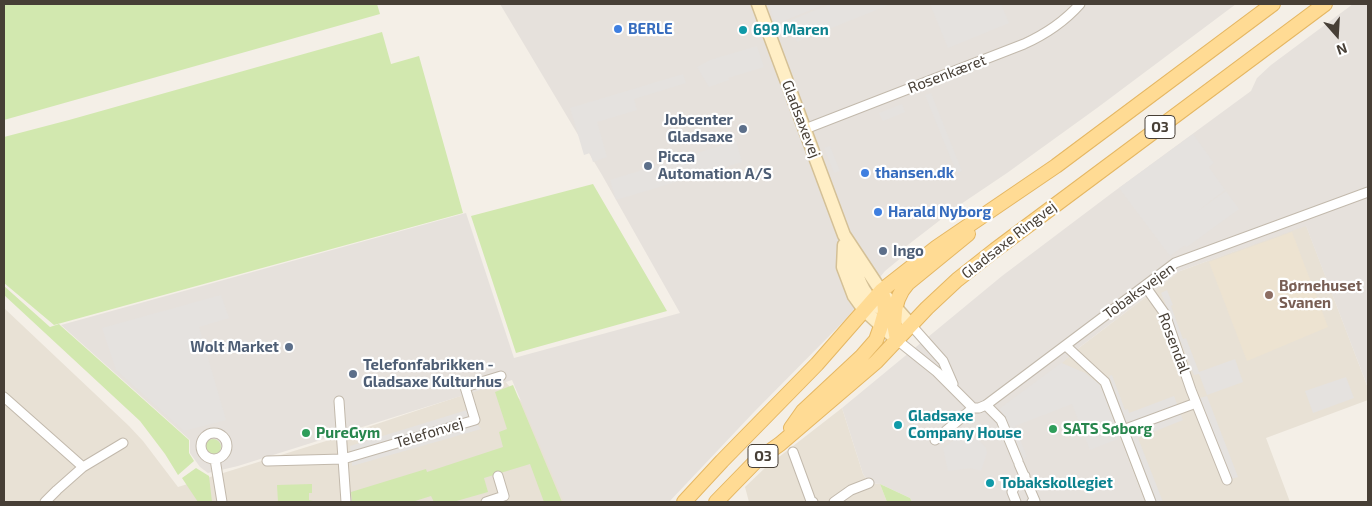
<!DOCTYPE html>
<html>
<head>
<meta charset="utf-8">
<style>
  body { margin:0 }
  #map { position:relative; width:1372px; height:506px; overflow:hidden; background:#f4efe7; font-family:"Exo 2",sans-serif }
  canvas { display:block }
  .frame { position:absolute; inset:0; border:5px solid #473f36; pointer-events:none }
  .north { position:absolute; left:1312px; top:10px; width:50px; height:50px; -webkit-text-stroke:4px #fff; paint-order:stroke; rotate:161deg; font-size:14px; font-weight:700; line-height:20px; text-align:center; color:#473f36 }
  .north::after { content:''; display:block; margin:auto; width:18px; height:22px; background:#473f36; clip-path:polygon(50% 0,100% 100%,50% 72%,0 100%) }
</style>
</head>
<body>
<div id="map">
<canvas width="1372" height="506"></canvas>
<div class="frame"></div>
<div class="north">N</div>
</div>
<script>
const g = document.querySelector('canvas').getContext('2d');
g.lineJoin = 'round';
function fillPath(path, color) {
  g.fillStyle = color;
  g.fill(path, 'evenodd');
}
function stroke(path, color, width, dash) {
  g.strokeStyle = color;
  g.lineWidth = width;
  g.lineCap = dash ? 'butt' : 'round';
  g.setLineDash(dash || []);
  g.stroke(path);
}
function label(font, color, halo, rows, align = 'center') {
  g.font = font + ' "Exo 2",sans-serif';
  g.lineWidth = 4.5;
  g.setLineDash([]);
  g.textBaseline = 'middle';
  g.strokeStyle = halo;
  g.fillStyle = color;
  for (const [text, x, y, turn = 0] of rows) {
    g.save();
    g.translate(x, y);
    g.rotate((+turn || 0) * Math.PI / 180);
    g.textAlign = isNaN(turn) ? turn : align;
    if (halo) g.strokeText(text, 0, 0);
    g.fillText(text, 0, 0);
    g.restore();
  }
}
fillPath(new Path2D(`
  M 1306,225 L 1368,388 L 1368,400 L 1266,438 L 1290,502 L 1145,502 L 1100,385 L 1061,363 L 1080,347 L 1180,271 Z
  M 4,308 L 129,426 L 143,441 L 178,487 L 326,441 L 505,381 L 602,502 L 4,502 Z
  M 842,408 L 863,474 L 869,483 L 880,484 L 887,502 L 749,502 L 745,487 L 766,467 Z`), '#e8e1d5');
fillPath(new Path2D(`
  M 500,4 L 1236,4 L 1097,108 L 1007,173 L 961,204 L 900,251 L 902,257 L 885,271 L 846,319 L 754,412 L 669,502 L 564,502 L 512,380 L 238,466 L 208,473 L 200,467 L 190,453 L 190,440 L 61,325 L 466,213 L 514,358 L 680,313 L 602,175 Z
  M 1353,4 L 1368,4 L 1368,388 L 1306,226 L 1180,271 L 1080,347 L 1062,363 L 1085,373 L 1100,385 L 1145,502 L 912,502 L 910,498 L 880,484 L 869,483 L 863,474 L 842,408 L 1002,276 L 1112,193 L 1251,91 L 1257,78 L 1271,65 Z`), '#e6e1dc');
fillPath(new Path2D(`
  M 1292,232 L 1328,327 L 1247,361 L 1209,262 Z`), '#ede3d1');
fillPath(new Path2D(`
  M 4,4 L 377,4 L 380,14 L 4,120 Z
  M 382,32 L 391,64 L 419,56 L 463,213 L 54,325 L 4,283 L 4,137 L 69,120 Z
  M 593,184 L 667,311 L 516,353 L 471,216 Z
  M 4,286 L 50,327 L 59,324 L 61,326 L 189,440 L 189,453 L 194,461 L 178,475 L 165,454 L 140,421 L 4,295 Z
  M 513,385 L 562,502 L 544,502 L 530,464 L 484,478 L 488,492 L 453,502 L 434,502 L 431,496 L 412,502 L 352,502 L 351,492 L 426,469 L 427,472 L 503,447 L 499,432 L 507,429 L 495,392 Z
  M205 447a8 8 0 1 1 16 0a8 8 0 1 1-16 0Z
  M 196,468 L 209,476 L 212,502 L 198,502 L 182,478 Z
  M 312,484 L 312,493 L 309,493 L 309,500 L 313,501 L 313,502 L 278,502 L 277,485 Z
  M 880,484 L 910,498 L 912,502 L 887,502 Z`), '#d2e8af');
fillPath(new Path2D(`
  M 768,4 L 826,4 L 776,24 Z
  M 830,4 L 891,4 L 797,42 L 789,21 Z
  M 930,4 L 1001,4 L 1009,23 L 948,48 Z
  M 757,46 L 764,67 L 728,78 L 729,80 L 709,87 L 697,67 L 710,60 Z
  M 683,74 L 686,83 L 634,99 L 637,110 L 597,122 L 607,157 L 593,162 L 590,153 L 584,155 L 570,108 Z
  M 931,93 L 962,171 L 957,174 L 925,95 Z
  M 902,104 L 905,112 L 883,121 L 879,113 Z
  M 1193,134 L 1214,163 L 1209,167 L 1225,190 L 1195,213 L 1226,191 L 1239,209 L 1187,247 L 1185,245 L 1170,256 L 1119,188 Z
  M 736,141 L 742,162 L 616,200 L 610,180 Z
  M 830,146 L 840,171 L 834,173 L 824,148 Z
  M 1167,290 L 1173,305 L 1171,306 L 1183,339 L 1186,338 L 1199,372 L 1235,359 L 1243,382 L 1207,395 L 1199,374 L 1194,375 L 1161,293 Z
  M 221,295 L 229,318 L 199,327 L 226,420 L 184,431 L 116,370 L 102,328 Z
  M 1061,363 L 1085,373 L 1100,385 L 1120,438 L 1090,450 L 1072,404 L 1015,426 L 1027,457 L 1021,460 L 1003,414 L 999,409 Z
  M 1112,375 L 1125,410 L 1128,409 L 1129,413 L 1174,396 L 1183,420 L 1138,438 L 1163,502 L 1156,502 L 1131,438 L 1137,435 L 1132,421 L 1126,423 L 1109,376 Z
  M 1346,377 L 1354,398 L 1313,413 L 1305,391 Z
  M 1207,396 L 1238,477 L 1231,479 L 1200,398 Z
  M 467,410 L 481,429 L 352,466 L 350,446 Z
  M 969,429 L 986,448 L 987,453 L 981,471 L 971,468 L 948,471 L 943,448 Z`), '#e5e2df');
const street = new Path2D(`
  M 805,129 L 1024,44 C 1046,34 1064,22 1080,4
  M 1145,286 L 1165,314 L 1191,390 L 1227,480
  M 911,325 L 943,361 L 953,384
  M 897,340 L 937,372 L 973,408 L 979,408 L 986,405 L 1175,263 L 1368,192
  M 1066,346 L 1105,382 L 1151,502
  M 4,397 L 83,467
  M 339,401 L 346,502
  M 986,405 L 1001,420 L 1018,461
  M 1123,430 L 1196,403
  M201 446a13 13 0 1 1 26 0a13 13 0 1 1-26 0Z
  M 935,440 L 973,408
  M 793,452 L 811,501 L 813,502
  M 215,459 L 222,502
  M 267,461 L 343,459 L 475,420 L 465,387 L 501,376
  M 1019,464 L 1035,501 L 1032,502
  M 45,502 L 57,490 L 83,467 L 123,443
  M 486,502 L 504,496 L 498,476
  M 834,502 L 851,490 L 869,483
  M 1016,502 L 1012,492 L 1016,484 L 1025,476`);
const secondary = new Path2D(`
  M 758,4 L 844,235 L 881,291 L 911,325
  M 844,245 L 843,267 L 854,296 L 864,310 L 897,340
  M 849,250 C 857,277 864,304 893,315`);
const primary = new Path2D(`
  M 897,340 C 892,319 893,299 908,283 L 968,234
  M 791,428 L 803,411 L 862,356 L 876,340 L 881,326 L 885,312 L 884,299 L 881,291
  M 684,502 L 722,461 L 817,364 L 881,291 L 937,247 L 1056,166 L 1273,4
  M 716,502 L 756,461 L 780,444 L 876,362 L 927,308 L 957,280 L 995,250 L 1325,4`);
stroke(street, '#c2b9ac', 11);
stroke(secondary, '#d4c096', 15);
stroke(primary, '#e5b763', 16);
stroke(street, '#fff', 9);
stroke(secondary, '#ffeec5', 12);
stroke(primary, '#ffdb94', 14);
for (const [x, y, r, color] of [
  [618,29,5,"#3f7fe0"],
  [743,30,5,"#0f9aa8"],
  [743,129,5,"#5c6f8a"],
  [648,166,5,"#5c6f8a"],
  [865,173,5,"#3f7fe0"],
  [878,212,5,"#3f7fe0"],
  [883,251,5,"#5c6f8a"],
  [1269,295,5,"#8d6e63"],
  [289,347,5,"#5c6f8a"],
  [353,374,5,"#5c6f8a"],
  [898,425,5,"#0f9aa8"],
  [1053,429,5,"#2e9e5b"],
  [306,433,5,"#2e9e5b"],
  [990,483,5,"#0f9aa8"]
]) {
  const dot = new Path2D();
  dot.arc(x, y, r, 0, 2 * Math.PI);
  g.fillStyle = color;
  g.fill(dot);
  stroke(dot, '#fff', 2);
}
for (const [x, y, w] of [
  [1160,127,30],
  [763,456,30]
]) {
  const box = new Path2D();
  box.roundRect(x - w / 2, y - 11.5, w, 23, 4);
  g.fillStyle = '#fff';
  g.fill(box);
  stroke(box, '#473f36', 1);
}
label('bold 14px', '#473f36', null, [
  ["O3",1160,127],
  ["O3",763,456]
]);
label('bold 15px', '#366cbe', '#fff', [
  ["BERLE",628,29],
  ["thansen.dk",875,173],
  ["Harald Nyborg",888,212]
], 'left');
label('bold 15px', '#0d838f', '#fff', [
  ["699 Maren",753,30],
  ["Gladsaxe",908,416],
  ["Company House",908,433],
  ["Tobakskollegiet",1000,483]
], 'left');
label('15px', '#473f36', '#fff', [
  ["Rosenkæret",947,74,-21],
  ["Gladsaxevej",801,119,69],
  ["Gladsaxe Ringvej",1009,240,-38],
  ["Tobaksvejen",1139,291,-36],
  ["Rosendal",1174,343,69],
  ["Telefonvej",429,433,-17]
]);
label('bold 15px', '#4e5e75', '#fff', [
  ["Jobcenter",733,120,"right"],
  ["Gladsaxe",733,137,"right"],
  ["Picca",658,157],
  ["Automation A/S",658,174],
  ["Ingo",893,251],
  ["Wolt Market",279,347,"right"],
  ["Telefonfabrikken -",363,365],
  ["Gladsaxe Kulturhus",363,382]
], 'left');
label('bold 15px', '#785e54', '#fff', [
  ["Børnehuset",1279,286],
  ["Svanen",1279,303]
], 'left');
label('bold 15px', '#27864d', '#fff', [
  ["SATS Søborg",1063,429],
  ["PureGym",316,433]
], 'left');
</script>
</body>
</html>
